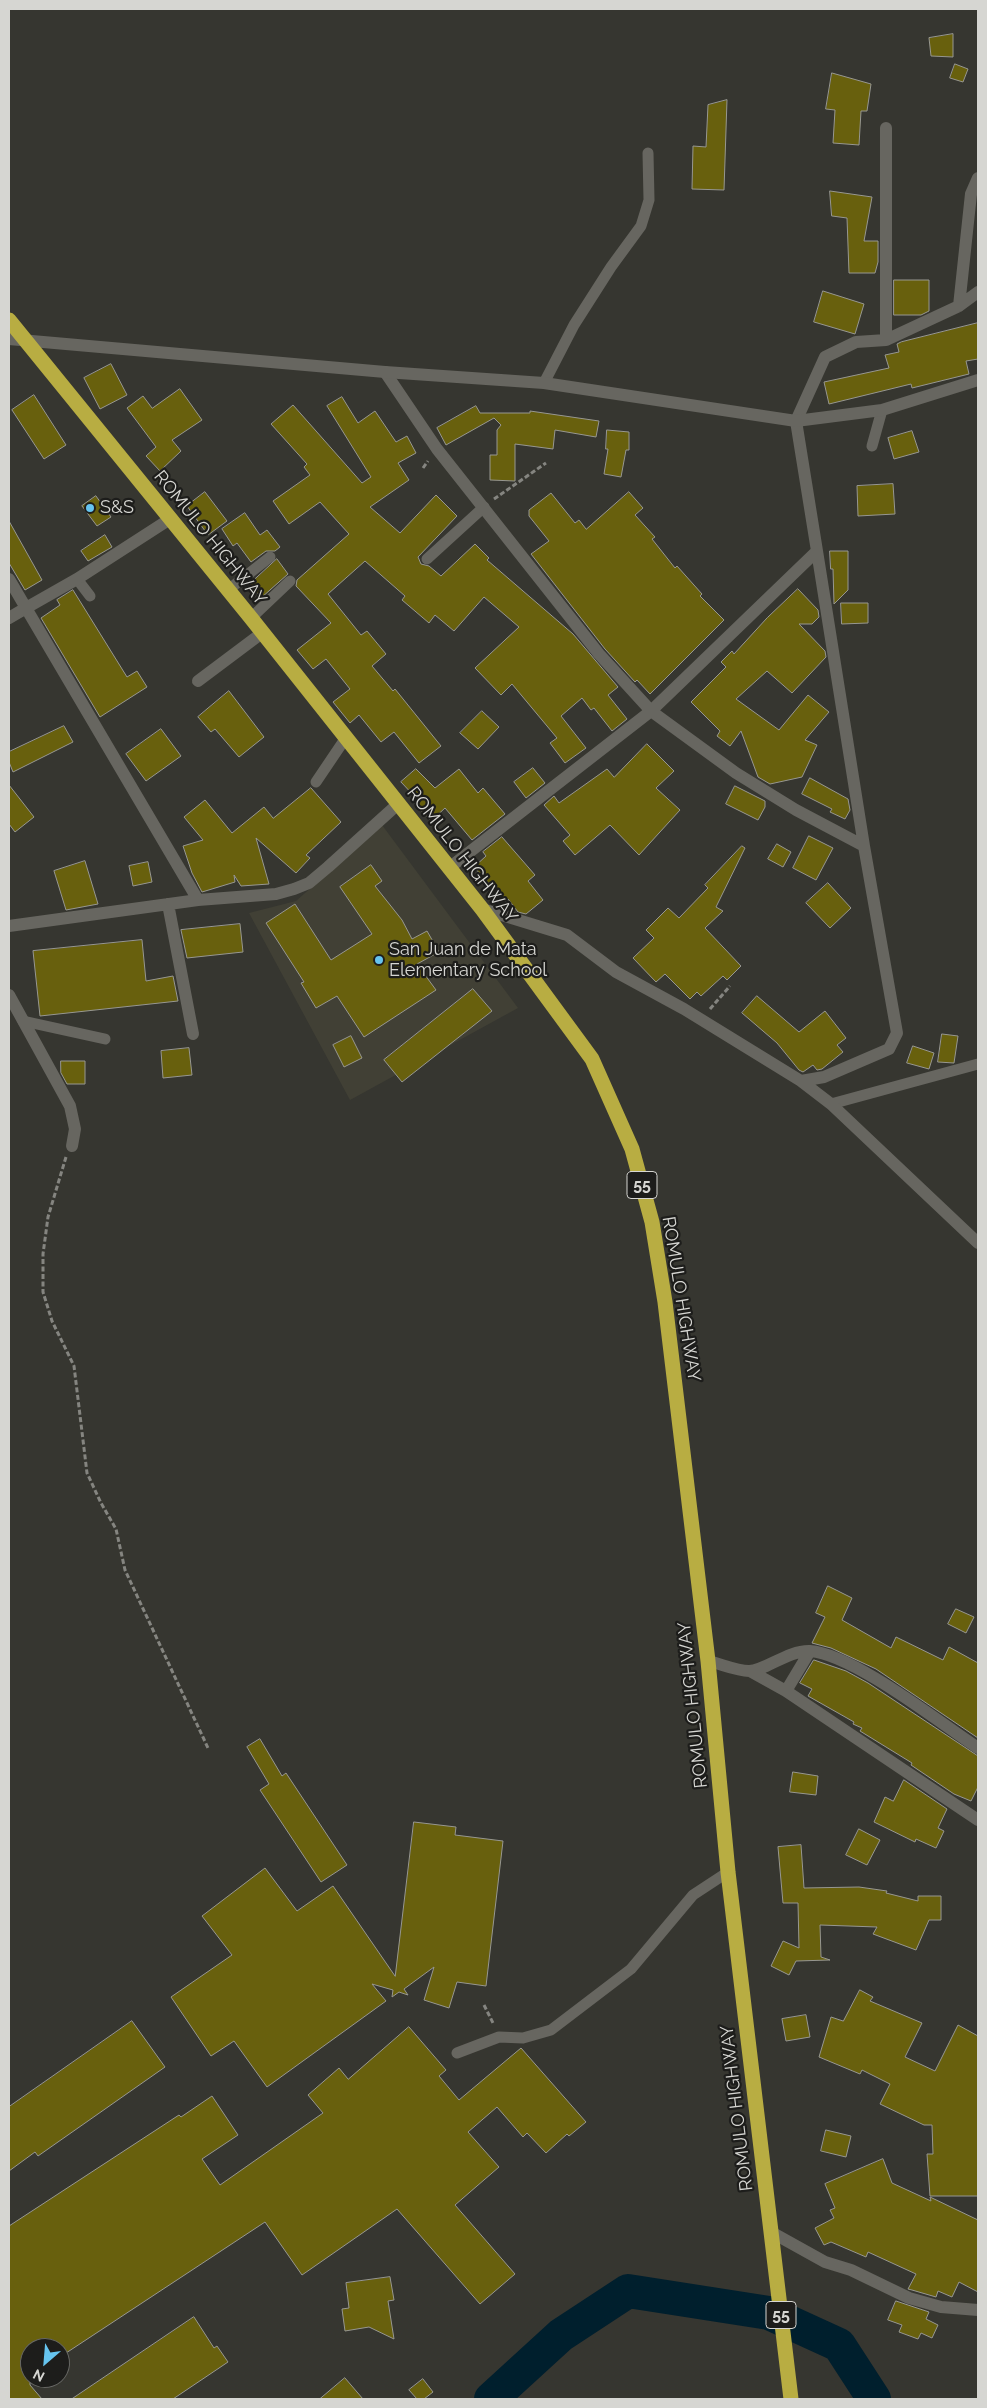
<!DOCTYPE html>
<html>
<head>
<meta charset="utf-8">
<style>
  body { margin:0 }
  #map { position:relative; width:987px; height:2408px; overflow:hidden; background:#363630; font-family:Raleway,sans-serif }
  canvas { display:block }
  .frame { position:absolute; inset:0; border:10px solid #d6d6d2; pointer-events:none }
  .north { position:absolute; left:20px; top:2338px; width:50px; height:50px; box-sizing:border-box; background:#1d1d1b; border:1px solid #676764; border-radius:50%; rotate:207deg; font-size:14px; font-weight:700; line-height:20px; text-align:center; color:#d6d6d2 }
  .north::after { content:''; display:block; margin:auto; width:18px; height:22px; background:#66c4ef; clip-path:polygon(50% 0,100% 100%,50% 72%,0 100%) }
</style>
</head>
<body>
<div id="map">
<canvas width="987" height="2408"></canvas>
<div class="frame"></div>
<div class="north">N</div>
</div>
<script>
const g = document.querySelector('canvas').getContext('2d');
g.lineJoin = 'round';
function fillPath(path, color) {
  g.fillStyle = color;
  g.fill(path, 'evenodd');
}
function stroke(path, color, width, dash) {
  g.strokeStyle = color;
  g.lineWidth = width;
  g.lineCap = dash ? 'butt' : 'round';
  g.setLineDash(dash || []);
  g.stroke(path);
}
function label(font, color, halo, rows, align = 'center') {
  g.font = font + ' Raleway,sans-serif';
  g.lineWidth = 4.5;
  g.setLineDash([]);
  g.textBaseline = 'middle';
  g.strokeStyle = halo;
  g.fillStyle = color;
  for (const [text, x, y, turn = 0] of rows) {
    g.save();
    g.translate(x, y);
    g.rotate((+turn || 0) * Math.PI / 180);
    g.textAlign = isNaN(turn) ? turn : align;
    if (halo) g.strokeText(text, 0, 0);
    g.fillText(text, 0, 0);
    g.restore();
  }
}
fillPath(new Path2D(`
  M 382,825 L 518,1008 L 350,1100 L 249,913 L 296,901 Z`), '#414035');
stroke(new Path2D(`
  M 491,2399 L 561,2335 L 628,2291 L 769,2313 L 839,2345 L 874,2399`), '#001f2d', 34);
const building = new Path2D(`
  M 953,34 L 953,57 L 931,56 L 929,38 Z
  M 955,64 L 968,69 L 963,82 L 950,78 Z
  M 832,73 L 871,84 L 867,111 L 861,111 L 859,145 L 833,143 L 835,110 L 826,109 Z
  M 727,100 L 724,190 L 692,189 L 693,146 L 706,147 L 708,105 Z
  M 830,191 L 872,197 L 864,241 L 878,241 L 878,262 L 875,273 L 849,273 L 847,218 L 832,216 Z
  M 894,280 L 929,280 L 929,311 L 921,315 L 894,315 Z
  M 823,291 L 864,304 L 855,334 L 814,322 Z
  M 978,323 L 978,359 L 966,361 L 969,374 L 912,388 L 911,384 L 829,404 L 824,382 L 889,368 L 885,355 L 899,352 L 897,344 L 901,342 Z
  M 111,364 L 127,395 L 100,409 L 84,378 Z
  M 180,389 L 202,420 L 172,440 L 181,451 L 160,471 L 146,456 L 156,447 L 127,408 L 143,396 L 152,408 Z
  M 34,395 L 66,445 L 44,459 L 12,410 Z
  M 342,397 L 358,423 L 375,411 L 396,442 L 407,436 L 416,453 L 398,463 L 409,480 L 370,507 L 400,533 L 436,495 L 457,516 L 418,557 L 421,564 L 429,566 L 441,576 L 475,544 L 489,558 L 487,560 L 573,634 L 618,687 L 608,695 L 627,719 L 612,731 L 594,708 L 591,710 L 582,698 L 561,716 L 586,748 L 565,763 L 550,743 L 557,738 L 512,684 L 501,695 L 475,668 L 519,627 L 484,597 L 454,631 L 435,615 L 429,623 L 402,600 L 405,596 L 365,561 L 328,594 L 361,635 L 367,631 L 386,654 L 372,666 L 393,691 L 395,689 L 441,746 L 419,763 L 394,732 L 381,742 L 359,715 L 350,723 L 333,702 L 350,689 L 326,659 L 313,669 L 297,650 L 331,623 L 296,586 L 297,580 L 349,534 L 320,502 L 289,524 L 273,501 L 310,475 L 304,467 L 307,464 L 271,424 L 293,405 L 362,483 L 371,477 L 327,406 Z
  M 476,406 L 480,413 L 530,413 L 530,411 L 599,421 L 596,437 L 555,430 L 553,449 L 515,444 L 515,481 L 490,480 L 490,455 L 497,455 L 497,430 L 501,425 L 494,418 L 446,445 L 437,428 Z
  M 607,430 L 629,432 L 629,450 L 626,450 L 621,477 L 604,474 L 608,449 L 606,449 Z
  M 912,431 L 919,452 L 894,459 L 888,438 Z
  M 893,484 L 895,514 L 858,516 L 857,486 Z
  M 205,492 L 227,521 L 208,535 L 187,506 Z
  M 629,492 L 643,508 L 635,515 L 655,537 L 652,539 L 675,568 L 677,566 L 702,594 L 700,596 L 724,620 L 650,694 L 637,680 L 635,682 L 605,649 L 531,554 L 549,541 L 529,516 L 529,510 L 551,493 L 575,523 L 579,520 L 586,529 Z
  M 96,496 L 111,517 L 97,526 L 82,506 Z
  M 245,513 L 260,535 L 267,530 L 280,547 L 275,551 L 266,551 L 251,562 L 237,543 L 233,546 L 222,529 Z
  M 9,521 L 42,580 L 25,590 L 9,563 Z
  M 105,535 L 112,547 L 88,561 L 81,551 Z
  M 830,551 L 848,551 L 848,590 L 834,604 L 833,569 L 831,569 Z
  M 277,559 L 288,574 L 261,598 L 250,584 Z
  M 798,589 L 818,610 L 819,617 L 812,624 L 799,624 L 825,651 L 826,657 L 792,693 L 767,671 L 736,699 L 779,730 L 808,695 L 829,712 L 805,740 L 817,745 L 802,777 L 770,784 L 758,777 L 741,731 L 730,746 L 717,736 L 720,731 L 691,702 L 726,667 L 721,662 L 732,651 L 734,654 L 767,618 Z
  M 73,590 L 127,677 L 137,671 L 147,687 L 100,717 L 41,618 L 60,605 L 57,600 Z
  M 841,603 L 868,603 L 868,623 L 842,624 Z
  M 229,691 L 264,737 L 239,757 L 215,729 L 211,732 L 198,717 Z
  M 482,711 L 499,727 L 478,749 L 460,733 Z
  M 64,726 L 73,742 L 13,772 L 9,762 L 9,752 Z
  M 161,729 L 181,756 L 146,781 L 126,754 Z
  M 647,744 L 674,771 L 656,788 L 680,810 L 639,855 L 610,825 L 575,855 L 563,841 L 570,835 L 544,805 L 554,796 L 559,803 L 607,769 L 614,777 Z
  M 533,768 L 545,783 L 526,798 L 514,782 Z
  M 416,769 L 435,788 L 459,769 L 478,793 L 483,788 L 505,814 L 472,840 L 445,808 L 431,821 L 413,802 L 416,798 L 401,782 Z
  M 810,778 L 848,799 L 850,810 L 845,819 L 830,812 L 832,809 L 802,794 Z
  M 9,785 L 34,817 L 15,832 L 9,824 Z
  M 735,786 L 765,801 L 765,807 L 758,820 L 726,804 Z
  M 311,788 L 341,822 L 306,855 L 310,858 L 296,873 L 256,838 L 269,884 L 241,886 L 234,875 L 235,882 L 202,892 L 192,873 L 183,846 L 203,840 L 184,817 L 205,800 L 232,833 L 264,807 L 273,818 Z
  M 809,836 L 833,848 L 816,880 L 793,868 Z
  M 502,837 L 535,875 L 528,881 L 543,900 L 526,914 L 518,912 L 508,899 L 505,902 L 474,867 L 486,856 L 483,852 Z
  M 777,844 L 791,852 L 783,867 L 768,859 Z
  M 742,846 L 745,848 L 716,907 L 723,911 L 705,928 L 741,966 L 727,980 L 723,976 L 701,996 L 697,992 L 690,999 L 665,974 L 656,982 L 633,958 L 654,938 L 646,930 L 668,908 L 679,918 L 708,888 L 705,885 Z
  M 85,861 L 98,904 L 66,910 L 54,871 Z
  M 148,862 L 152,882 L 133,886 L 129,866 Z
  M 371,865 L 382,881 L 375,886 L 402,920 L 412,939 L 427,931 L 439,952 L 417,964 L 436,990 L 364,1037 L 337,996 L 316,1008 L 301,983 L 304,982 L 266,923 L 295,904 L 331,960 L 372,934 L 340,887 Z
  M 828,883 L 851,908 L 830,928 L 806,903 Z
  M 240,924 L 243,952 L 187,958 L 181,930 Z
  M 142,940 L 146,981 L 173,976 L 178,1001 L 40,1016 L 33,951 Z
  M 473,989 L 492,1011 L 402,1082 L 384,1060 Z
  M 757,996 L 799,1032 L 825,1011 L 846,1038 L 837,1045 L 843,1052 L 822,1069 L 817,1070 L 813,1065 L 803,1072 L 799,1070 L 777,1043 L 742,1013 Z
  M 942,1034 L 958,1036 L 954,1063 L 938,1062 Z
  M 351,1036 L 362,1058 L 344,1067 L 333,1045 Z
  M 913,1046 L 934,1053 L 929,1069 L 907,1063 Z
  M 189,1048 L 192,1075 L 163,1078 L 161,1051 Z
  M 61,1061 L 85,1061 L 85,1084 L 67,1084 L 61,1073 Z
  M 828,1586 L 852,1598 L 842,1620 L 891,1648 L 896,1637 L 943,1660 L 949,1647 L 978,1663 L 978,1738 L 876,1669 L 831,1648 L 812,1643 L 825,1617 L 816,1613 Z
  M 956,1609 L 974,1617 L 966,1633 L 948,1624 Z
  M 814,1660 L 846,1671 L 868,1683 L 978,1756 L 978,1787 L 971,1801 L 954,1794 L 911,1765 L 912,1763 L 860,1731 L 862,1728 L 853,1724 L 854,1722 L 808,1696 L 812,1689 L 800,1683 Z
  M 260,1739 L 282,1776 L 286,1773 L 347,1865 L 321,1882 L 260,1790 L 269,1784 L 247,1747 Z
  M 793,1772 L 818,1776 L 816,1795 L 790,1792 Z
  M 904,1780 L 947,1809 L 938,1828 L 944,1831 L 936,1848 L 916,1839 L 915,1842 L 874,1822 L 885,1797 L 893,1801 Z
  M 414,1822 L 456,1827 L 455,1835 L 503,1841 L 486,1986 L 457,1982 L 449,2008 L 424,2000 L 434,1967 L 404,1989 L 408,1995 L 399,1992 L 392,1997 L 393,1990 L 372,1984 L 386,2001 L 267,2087 L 234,2041 L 211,2056 L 171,1997 L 232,1955 L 202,1916 L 265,1868 L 297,1911 L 333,1886 L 395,1976 Z
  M 859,1829 L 880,1840 L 867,1865 L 846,1855 Z
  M 801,1845 L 804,1888 L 859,1887 L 887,1891 L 886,1893 L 918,1901 L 918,1896 L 941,1896 L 941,1920 L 929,1920 L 916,1950 L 873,1934 L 877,1927 L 820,1925 L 821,1957 L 830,1960 L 796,1961 L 789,1975 L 771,1966 L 783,1941 L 799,1948 L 798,1903 L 783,1903 L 778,1847 Z
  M 860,1990 L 873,1997 L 870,2001 L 922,2023 L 905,2057 L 935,2071 L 958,2025 L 978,2036 L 978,2196 L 930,2196 L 927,2154 L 933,2154 L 932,2125 L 924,2125 L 880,2104 L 890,2084 L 862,2070 L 860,2074 L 819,2057 L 831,2017 L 843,2021 Z
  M 806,2015 L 810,2037 L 786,2041 L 782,2019 Z
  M 132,2021 L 165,2067 L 38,2156 L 35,2152 L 9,2171 L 9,2107 Z
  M 409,2027 L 446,2070 L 439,2076 L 459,2100 L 521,2048 L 586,2122 L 569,2136 L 567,2134 L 546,2153 L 527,2133 L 523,2137 L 497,2107 L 468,2132 L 499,2167 L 455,2205 L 515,2274 L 480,2304 L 397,2209 L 302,2275 L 265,2222 L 60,2357 L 60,2348 L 30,2348 L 30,2385 L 42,2399 L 9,2399 L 9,2226 L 179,2115 L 181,2117 L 212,2096 L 238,2135 L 202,2159 L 220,2185 L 323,2113 L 308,2095 L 339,2068 L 348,2079 Z
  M 826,2130 L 851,2136 L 846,2157 L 821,2151 Z
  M 883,2159 L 892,2183 L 931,2201 L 930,2197 L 978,2220 L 978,2292 L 959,2282 L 952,2297 L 938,2291 L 936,2297 L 912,2290 L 908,2289 L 916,2274 L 868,2252 L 866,2257 L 831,2242 L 824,2245 L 815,2228 L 834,2218 L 830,2210 L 835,2208 L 825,2184 Z
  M 390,2277 L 394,2300 L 388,2301 L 394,2339 L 369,2327 L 345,2331 L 342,2309 L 349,2308 L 346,2283 Z
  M 896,2301 L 929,2312 L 926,2319 L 938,2325 L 932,2338 L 921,2333 L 918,2339 L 899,2332 L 902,2325 L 888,2320 Z
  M 194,2317 L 214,2348 L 217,2346 L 228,2362 L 173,2399 L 72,2399 Z
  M 345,2378 L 363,2399 L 320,2399 Z
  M 423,2379 L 433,2392 L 424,2399 L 417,2399 L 409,2390 Z`);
fillPath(building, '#68600d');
stroke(building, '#979791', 1);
stroke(new Path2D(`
  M 423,468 L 428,461
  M 494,499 L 546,463
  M 710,1009 L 730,986
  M 66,1157 L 48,1217 L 43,1254 L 43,1292 L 52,1321 L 74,1366 L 87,1473 L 101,1503 L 116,1529 L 125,1570 L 208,1748
  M 484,2005 L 494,2025`), '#858580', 3, [5, 2.5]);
stroke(new Path2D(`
  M 544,383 L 574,325 L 611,267 L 641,226 L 649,200 L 648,153
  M 872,446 L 882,410
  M 427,559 L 484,507
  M 77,579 L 90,596
  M 228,590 L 270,557
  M 251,618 L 290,581
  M 316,782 L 345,739
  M 23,1021 L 105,1039
  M 831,1104 L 978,1064
  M 457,2053 L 499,2037 L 523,2038 L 551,2030 L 631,1969 L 693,1895 L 728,1872`), '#676660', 11);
stroke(new Path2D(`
  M 959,306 L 971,194 L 978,178
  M 886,340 L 886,128
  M 385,372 L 437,449 L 599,654 L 651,711 L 736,773 L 796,810 L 864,846
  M 9,579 L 26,608 L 77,579 L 170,519
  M 9,618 L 26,608 L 198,900
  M 198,681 L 262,633
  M 449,868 L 651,711 L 817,551 L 796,421 L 825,357 L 856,342 L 886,340 L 959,306 L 978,292
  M 168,904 L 193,1034
  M 482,909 L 567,935 L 616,972 L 684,1009 L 801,1081 L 831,1104 L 978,1243
  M 9,926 L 198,900 L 276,894 L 294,889 L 309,883 L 328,867 L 398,804
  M 9,995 L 70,1106 L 75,1129 L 72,1146
  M 801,1081 L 824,1077 L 889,1049 L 897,1033 L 864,846 L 817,551
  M 708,1661 C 721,1664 737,1671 749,1671 C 765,1671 788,1650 810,1651 C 853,1654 940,1723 978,1748
  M 750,1671 L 786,1691 L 978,1820
  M 786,1691 L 810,1651
  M 771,2232 L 825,2262 L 851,2270 L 909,2298 L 941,2307 L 978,2310`), '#676660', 12);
stroke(new Path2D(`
  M 9,339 L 385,372 L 544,383 L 796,421 L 882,410 L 978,380`), '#676660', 12);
stroke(new Path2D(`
  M 9,320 L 251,618 L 482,909 L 592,1059 L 632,1149 L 652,1222 L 665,1302 L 708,1661 L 728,1872 L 791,2399`), '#b8ad42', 15);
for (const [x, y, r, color] of [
  [90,508,5,"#66c4ef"],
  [379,960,5,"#66c4ef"]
]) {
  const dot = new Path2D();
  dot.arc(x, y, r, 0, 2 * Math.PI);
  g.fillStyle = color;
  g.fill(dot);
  stroke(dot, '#1d1d1b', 2);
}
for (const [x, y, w] of [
  [642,1185,30],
  [781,2315,30]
]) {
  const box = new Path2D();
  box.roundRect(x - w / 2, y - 13.5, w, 27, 4);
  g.fillStyle = '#1d1d1b';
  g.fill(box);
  stroke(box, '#d6d6d2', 1);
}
label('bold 16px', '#d6d6d2', null, [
  ["55",642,1185],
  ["55",781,2315]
]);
label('18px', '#d6d6d2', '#1d1d1b', [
  ["S&S",100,508],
  ["San Juan de Mata",389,950],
  ["Elementary School",389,971]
], 'left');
label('18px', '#d6d6d2', '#1d1d1b', [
  ["ROMULO HIGHWAY",210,538,51],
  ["ROMULO HIGHWAY",462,855,52],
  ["ROMULO HIGHWAY",681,1299,81],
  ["ROMULO HIGHWAY",693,1705,-96],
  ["ROMULO HIGHWAY",737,2108,-97]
]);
</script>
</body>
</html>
